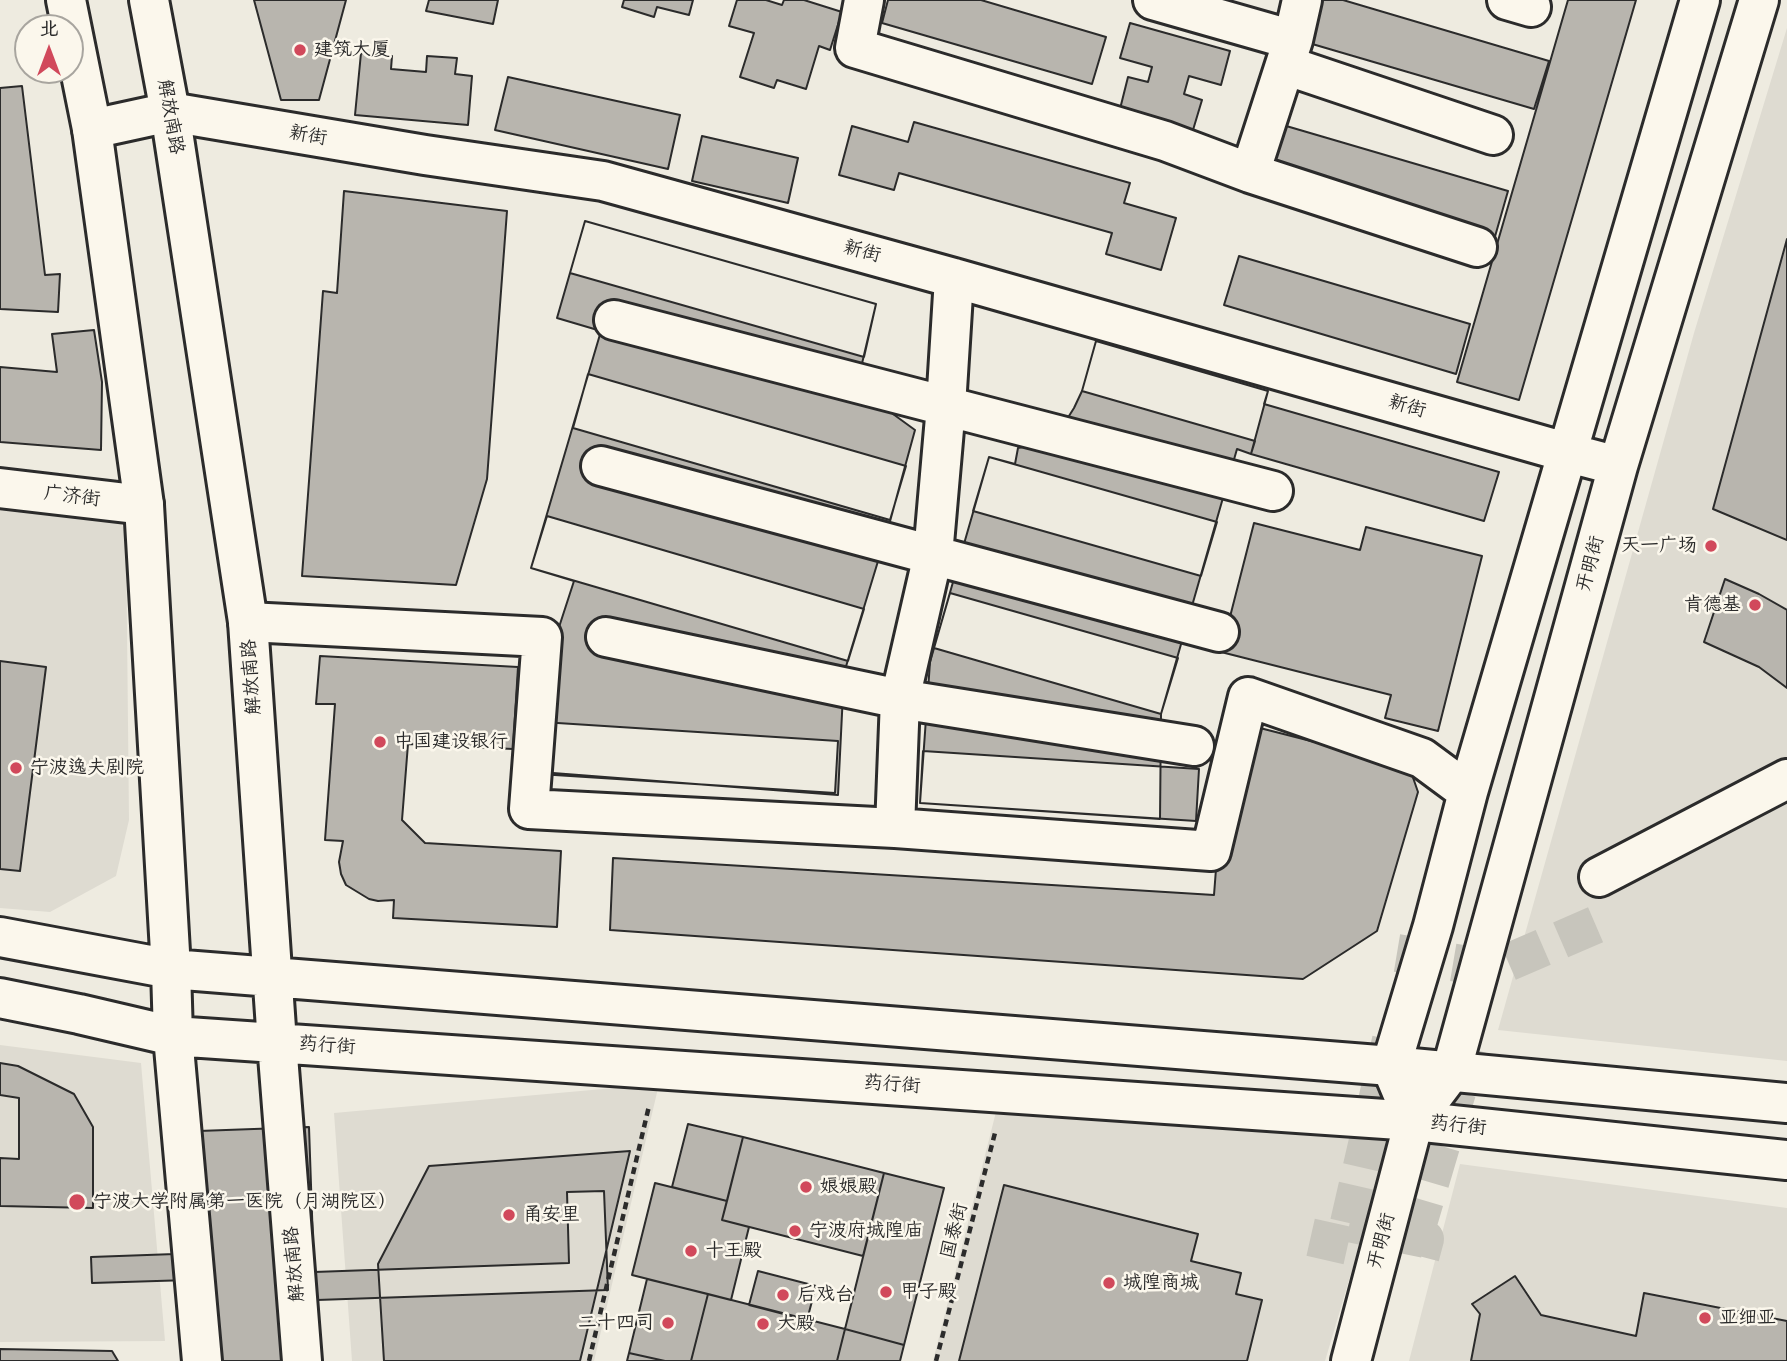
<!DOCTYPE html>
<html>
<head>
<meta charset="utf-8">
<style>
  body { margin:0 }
  #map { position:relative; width:1787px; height:1361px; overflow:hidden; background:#eeebe0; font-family:"Balsamiq Sans","LXGW WenKai TC",sans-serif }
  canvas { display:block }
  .north { position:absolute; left:14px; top:14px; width:70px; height:70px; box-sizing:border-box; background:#fbf7ec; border:2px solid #a8a59f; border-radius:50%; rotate:0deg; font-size:19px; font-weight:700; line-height:28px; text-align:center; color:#2b2b2b }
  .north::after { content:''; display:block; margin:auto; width:24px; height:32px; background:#d1495b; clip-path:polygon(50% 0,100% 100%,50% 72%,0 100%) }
</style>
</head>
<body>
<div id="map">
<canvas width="1787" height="1361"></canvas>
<div class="north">北</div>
</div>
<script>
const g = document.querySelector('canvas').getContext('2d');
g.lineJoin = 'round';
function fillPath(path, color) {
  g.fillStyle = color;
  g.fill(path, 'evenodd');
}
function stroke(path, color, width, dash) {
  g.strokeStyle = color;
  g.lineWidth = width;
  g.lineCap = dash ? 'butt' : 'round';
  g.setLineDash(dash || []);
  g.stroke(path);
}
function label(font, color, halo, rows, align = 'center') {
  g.font = font + ' "Balsamiq Sans","LXGW WenKai TC",sans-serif';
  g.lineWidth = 5;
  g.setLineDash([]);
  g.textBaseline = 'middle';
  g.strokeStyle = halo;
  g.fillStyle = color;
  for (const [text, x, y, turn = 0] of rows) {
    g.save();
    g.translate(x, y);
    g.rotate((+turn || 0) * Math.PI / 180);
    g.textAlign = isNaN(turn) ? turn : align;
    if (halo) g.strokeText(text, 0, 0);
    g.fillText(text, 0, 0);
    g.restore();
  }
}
fillPath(new Path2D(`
  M 1787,28 L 1787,1061 L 1498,1030 L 1694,333 Z
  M 0,500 L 112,509 L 126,532 L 129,820 L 116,876 L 50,912 L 0,908 Z
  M 0,1045 L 141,1063 L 165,1341 L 0,1342 Z
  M 659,1084 L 594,1361 L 352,1361 L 334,1113 Z
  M 999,1100 L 1393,1132 L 1325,1361 L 933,1361 Z
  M 1460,1164 L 1787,1208 L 1787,1361 L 1409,1361 Z`), '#dedbd1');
const building = new Path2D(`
  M 254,0 L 346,0 L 319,100 L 281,100 Z
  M 429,0 L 498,0 L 493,24 L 426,11 Z
  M 624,0 L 693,0 L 689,15 L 657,7 L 654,17 L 622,7 Z
  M 737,0 L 766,0 L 782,5 L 784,0 L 804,0 L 842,12 L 830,50 L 819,46 L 806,89 L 777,80 L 774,88 L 740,77 L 754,33 L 729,26 Z
  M 888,0 L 981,0 L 1106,37 L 1092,84 L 882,23 Z
  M 1315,0 L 1343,0 L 1549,61 L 1534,109 L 1302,41 Z
  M 1568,0 L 1636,0 L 1519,400 L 1457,382 Z
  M 1130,23 L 1230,51 L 1221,85 L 1189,76 L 1184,94 L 1202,100 L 1193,130 L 1120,109 L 1128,77 L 1148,82 L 1152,67 L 1120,58 Z
  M 361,53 L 392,56 L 391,69 L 426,72 L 427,56 L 457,58 L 455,74 L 472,76 L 468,125 L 355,115 Z
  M 508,77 L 680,115 L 668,169 L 495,130 Z
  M 22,86 L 45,275 L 60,274 L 58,312 L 0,309 L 0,88 Z
  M 914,122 L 1130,183 L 1124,203 L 1176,218 L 1161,270 L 1106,254 L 1112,233 L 899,173 L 894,190 L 839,175 L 852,126 L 908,142 Z
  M 1276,123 L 1508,191 L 1494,240 L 1262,172 Z
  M 702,136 L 798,158 L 788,203 L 692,181 Z
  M 344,191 L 507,211 L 487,479 L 456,585 L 302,576 L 323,291 L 337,293 Z
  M 585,221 L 876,304 L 864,357 L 570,273 Z
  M 585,221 L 876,304 L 860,372 L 893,414 L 915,430 L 889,525 L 844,673 L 838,795 L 540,772 L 548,661 L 574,581 L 531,568 L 601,331 L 557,318 Z
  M 1787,239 L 1787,540 L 1713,509 Z
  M 1239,256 L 1470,324 L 1456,374 L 1224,305 Z
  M 94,330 L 102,382 L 101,450 L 0,442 L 0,367 L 57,372 L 52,334 Z
  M 1096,341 L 1268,391 L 1264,404 L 1499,472 L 1484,521 L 1251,454 L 1255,441 L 1082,391 Z
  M 1096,341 L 1268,391 L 1251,454 L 1237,449 L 1161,714 L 1160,819 L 920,803 L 930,662 L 989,457 L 1015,464 L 1018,448 L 1038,444 L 1062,427 L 1074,408 L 1082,391 Z
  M 588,374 L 906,466 L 890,520 L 573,428 Z
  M 989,457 L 1217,522 L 1201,576 L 973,511 Z
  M 547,516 L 864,609 L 848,661 L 531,568 Z
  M 1254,523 L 1360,550 L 1366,527 L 1482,556 L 1438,731 L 1385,718 L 1391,695 L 1221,652 Z
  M 1725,579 L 1759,594 L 1787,610 L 1787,688 L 1759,667 L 1704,642 Z
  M 950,593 L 1178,658 L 1161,714 L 934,648 Z
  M 320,656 L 518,667 L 513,749 L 408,744 L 402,820 L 425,843 L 561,851 L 557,927 L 393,918 L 394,900 L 378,901 L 369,899 L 346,885 L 341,874 L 339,862 L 343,841 L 325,840 L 335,704 L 316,704 Z
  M 0,661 L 46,667 L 20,871 L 0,869 Z
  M 542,722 L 838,741 L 835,793 L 539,774 Z
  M 1256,727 L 1409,766 L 1418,792 L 1377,931 L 1303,979 L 610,930 L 613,858 L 1214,895 L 1216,869 Z
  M 923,751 L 1199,769 L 1196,821 L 920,803 Z
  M 0,1063 L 18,1066 L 74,1094 L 93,1127 L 93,1208 L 0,1206 L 0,1158 L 19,1159 L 19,1098 L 0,1095 Z
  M 688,1124 L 743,1137 L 727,1201 L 672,1187 Z
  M 309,1127 L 314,1272 L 569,1263 L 567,1192 L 604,1191 L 608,1290 L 317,1300 L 319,1361 L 192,1361 L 189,1280 L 92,1283 L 91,1257 L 175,1254 L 171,1132 Z
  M 743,1137 L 884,1173 L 863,1256 L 722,1220 Z
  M 630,1151 L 580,1361 L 384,1361 L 378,1264 L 429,1166 Z
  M 884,1173 L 944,1188 L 904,1345 L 845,1329 Z
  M 655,1183 L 727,1201 L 722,1220 L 749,1227 L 731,1300 L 632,1275 Z
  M 1004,1185 L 1198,1234 L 1191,1261 L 1241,1273 L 1236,1294 L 1262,1300 L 1247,1361 L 959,1361 Z
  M 758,1271 L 816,1286 L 807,1320 L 749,1305 Z
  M 1515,1276 L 1541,1315 L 1636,1336 L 1644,1293 L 1787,1321 L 1787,1361 L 1471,1361 L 1480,1314 L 1472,1304 Z
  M 647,1279 L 708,1294 L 691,1361 L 665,1361 L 629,1353 Z
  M 708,1294 L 845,1329 L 837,1361 L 691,1361 Z
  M 845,1329 L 904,1345 L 900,1361 L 837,1361 Z
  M 0,1349 L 112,1351 L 118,1361 L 0,1361 Z
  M 629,1353 L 665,1361 L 627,1361 Z`);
fillPath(building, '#b8b5ae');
stroke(building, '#2b2b2b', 2);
stroke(new Path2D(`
  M 1397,953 L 1493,969 L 1602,922
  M 1349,1223 L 1391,1040
  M 1414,1237 L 1470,1048
  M 1325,1260 L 1334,1220 L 1425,1239 L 1416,1273`), '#c7c5bc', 38, [38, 19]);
const minor = new Path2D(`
  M 864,0 L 855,48 L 1165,141 L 1250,173 L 1477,247
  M 1153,0 L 1293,40
  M 1507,0 L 1531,7
  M 1285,65 L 1493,135
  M 92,129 L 170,112 L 425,155 L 603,181 L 954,278 L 1569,453 L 1618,466
  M 1250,173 L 1293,40 L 1302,0
  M 614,320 L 1273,491
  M 601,466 L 1219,632
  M 0,488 L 144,505
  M 248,622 L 542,637 L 529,809 L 895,828 L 1211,851 L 1248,697 L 1422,758 L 1468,792
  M 606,637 L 900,699 L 1194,746
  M 895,828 L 900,699 L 933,555 L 946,406 L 954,278
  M 1599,877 L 1787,779
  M 1414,1121 L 1391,1066 L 1433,926 L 1468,792 L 1700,0
  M 1351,1361 L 1414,1121 L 1451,1072 L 1618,466 L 1759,0`);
const major = new Path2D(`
  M 66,0 L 92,129 L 144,505 L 171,969 L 173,1036 L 202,1361
  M 149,0 L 170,112 L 248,622 L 277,1043 L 302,1361
  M 0,937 L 171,969 L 1391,1066 L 1787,1103
  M 0,998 L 79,1014 L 173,1036 L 1414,1121 L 1787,1160`);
stroke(minor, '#2b2b2b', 44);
stroke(major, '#2b2b2b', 44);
stroke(new Path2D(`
  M 589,1361 L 649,1106
  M 936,1361 L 996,1129`), '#2b2b2b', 4.5, [7, 5]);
stroke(minor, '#fbf7ec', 38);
stroke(major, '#fbf7ec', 38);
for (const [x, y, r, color] of [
  [300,50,7,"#d1495b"],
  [1711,546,7,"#d1495b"],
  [1755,605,7,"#d1495b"],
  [380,742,7,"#d1495b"],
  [16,768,7,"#d1495b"],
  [806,1187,7,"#d1495b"],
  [77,1202,9,"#d1495b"],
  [509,1215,7,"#d1495b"],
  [795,1231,7,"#d1495b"],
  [691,1251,7,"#d1495b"],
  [1109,1283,7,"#d1495b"],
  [886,1292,7,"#d1495b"],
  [783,1295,7,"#d1495b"],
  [1705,1318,7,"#d1495b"],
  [668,1323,7,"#d1495b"],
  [763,1324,7,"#d1495b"]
]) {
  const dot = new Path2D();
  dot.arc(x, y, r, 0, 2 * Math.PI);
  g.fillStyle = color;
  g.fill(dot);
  stroke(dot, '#fbf7ec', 2.5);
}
label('19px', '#2b2b2b', '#fbf7ec', [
  ["建筑大厦",314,50],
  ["天一广场",1697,546,"right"],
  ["肯德基",1741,605,"right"],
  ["中国建设银行",394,742],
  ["宁波逸夫剧院",30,768],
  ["娘娘殿",820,1187],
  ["宁波大学附属第一医院（月湖院区）",93,1202],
  ["甬安里",523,1215],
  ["宁波府城隍庙",809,1231],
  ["十王殿",705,1251],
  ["城隍商城",1123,1283],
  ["甲子殿",900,1292],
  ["后戏台",797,1295],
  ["亚细亚",1719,1318],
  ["二十四司",654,1323,"right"],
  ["大殿",777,1324]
], 'left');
label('19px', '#2b2b2b', '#fbf7ec', [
  ["解放南路",170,117,80],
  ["新街",308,136,10],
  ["新街",862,252,15],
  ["新街",1407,407,16],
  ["广济街",72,497,7],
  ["开明街",1591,564,-75],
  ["解放南路",252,677,-94],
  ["药行街",327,1046,4],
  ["药行街",892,1085,4],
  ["药行街",1458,1126,6],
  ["国泰街",955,1231,-76],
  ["开明街",1382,1241,-75],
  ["解放南路",295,1264,-95]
]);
</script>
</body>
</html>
